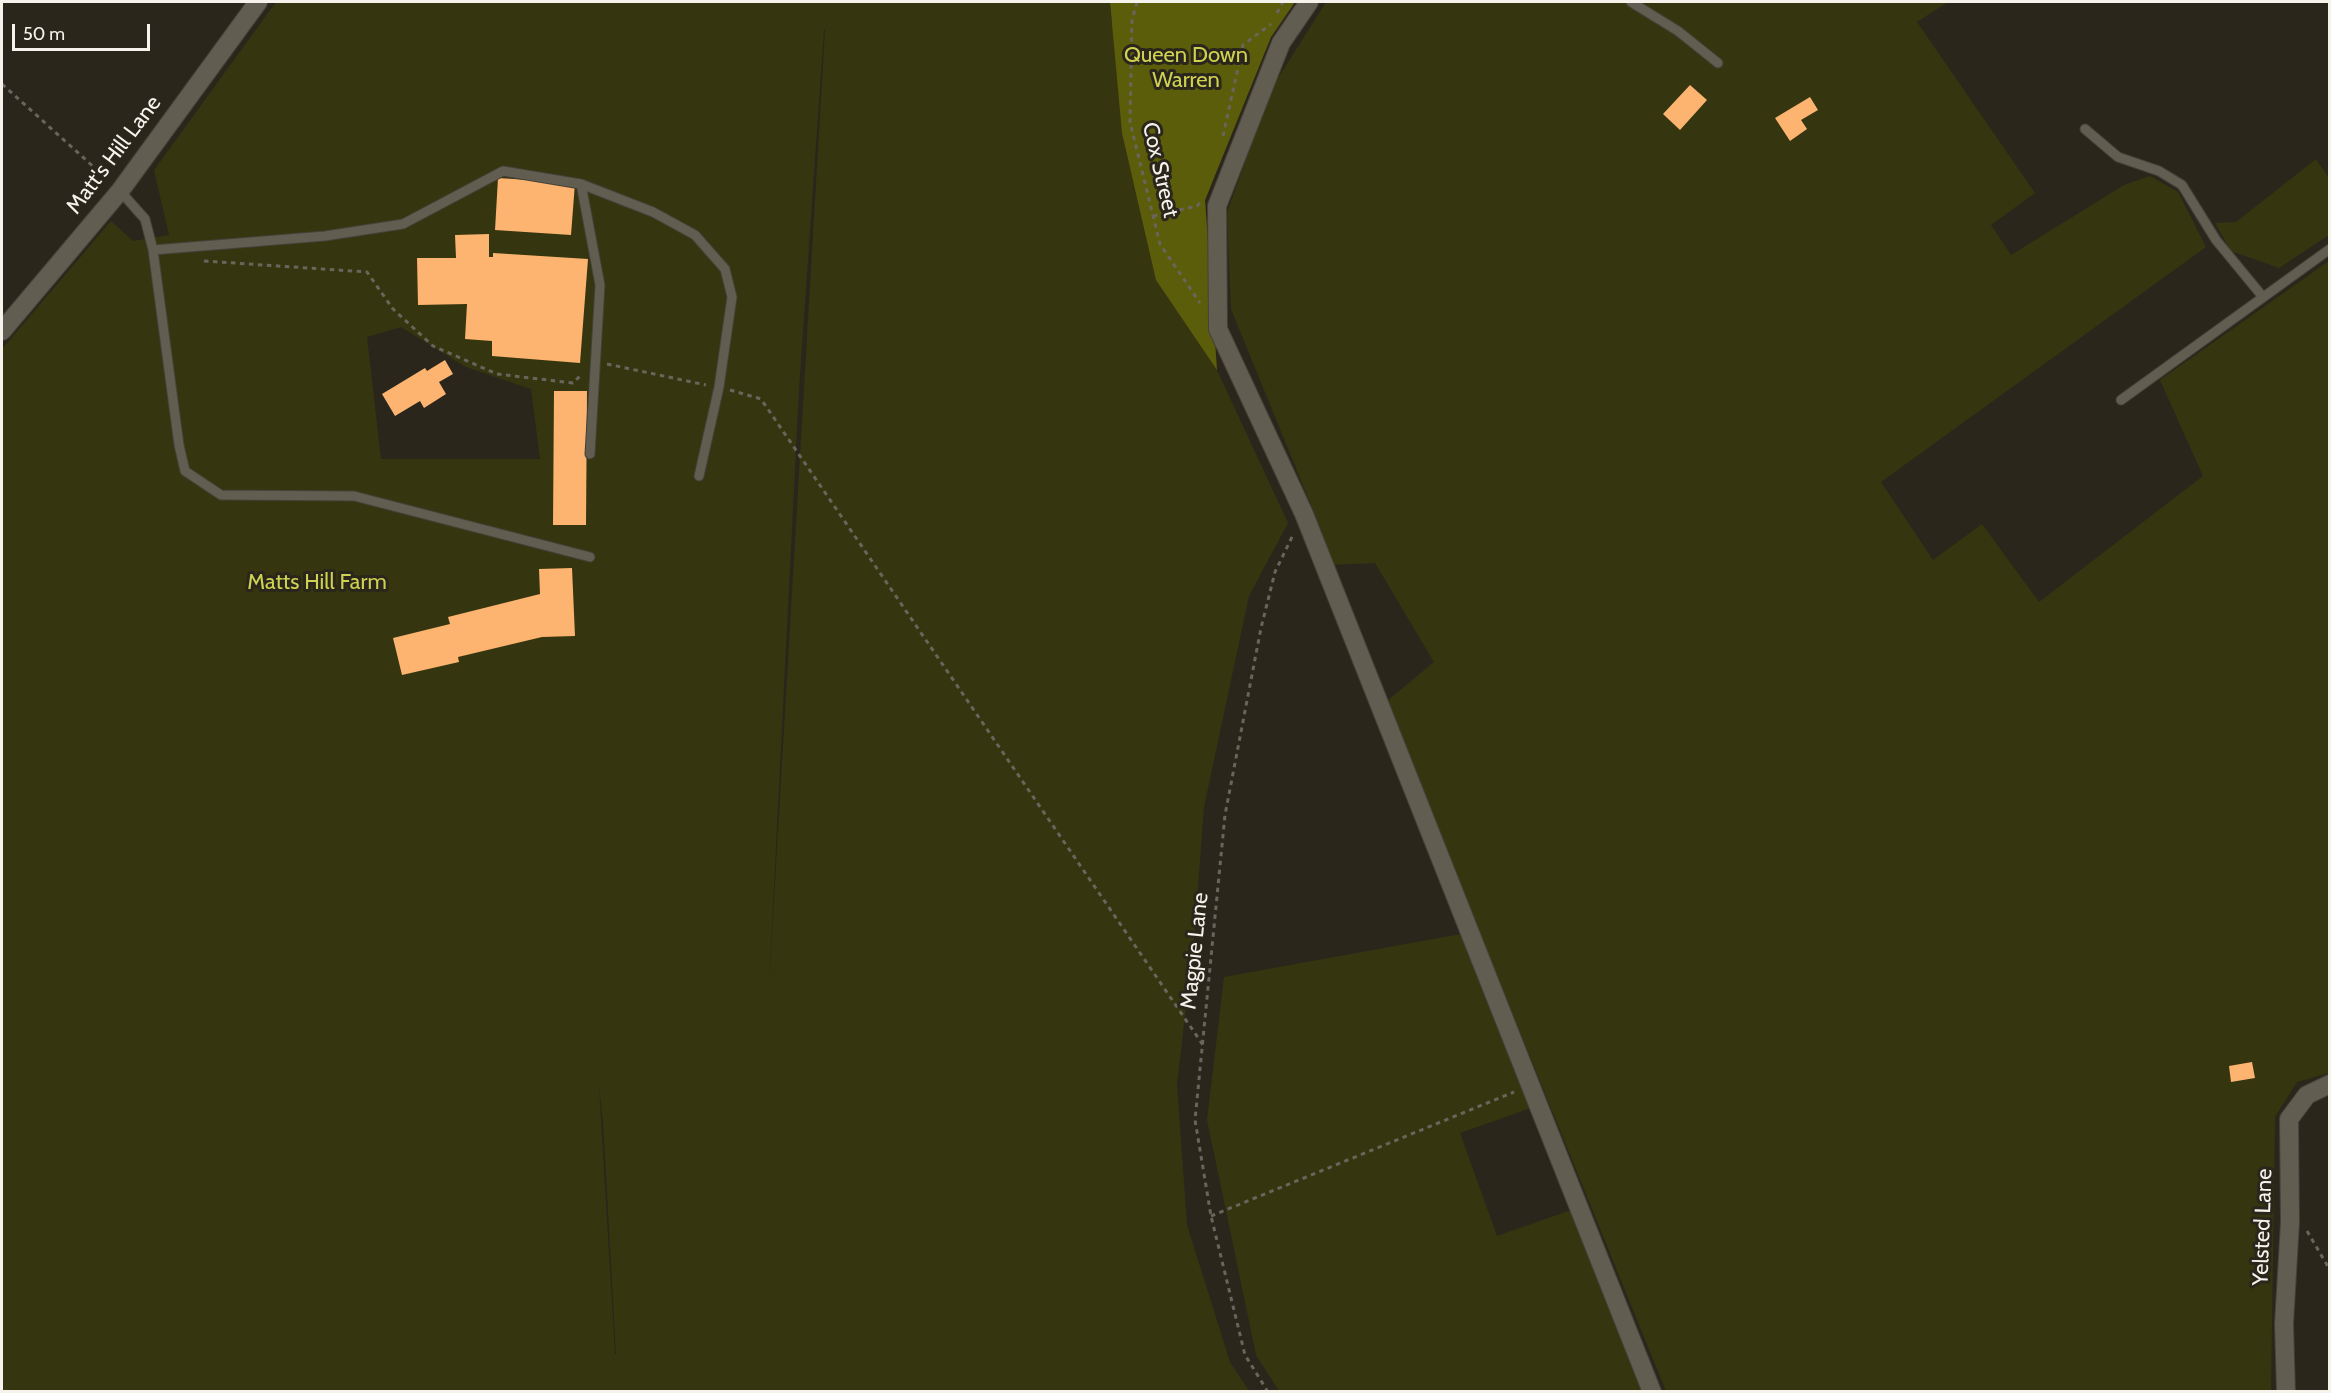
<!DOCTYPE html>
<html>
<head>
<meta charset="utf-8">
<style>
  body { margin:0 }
  #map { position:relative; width:2331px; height:1393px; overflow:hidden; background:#2a261c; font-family:Cabin,sans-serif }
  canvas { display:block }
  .frame { position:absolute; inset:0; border:3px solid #f6f3ec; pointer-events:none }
  .scale { position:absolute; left:12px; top:24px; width:138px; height:27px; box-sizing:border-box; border:3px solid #f6f3ec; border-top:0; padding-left:8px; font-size:18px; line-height:21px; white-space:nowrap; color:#f6f3ec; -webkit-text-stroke:4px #2a261c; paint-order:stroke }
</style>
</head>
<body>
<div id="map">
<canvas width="2331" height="1393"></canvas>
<div class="frame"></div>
<div class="scale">50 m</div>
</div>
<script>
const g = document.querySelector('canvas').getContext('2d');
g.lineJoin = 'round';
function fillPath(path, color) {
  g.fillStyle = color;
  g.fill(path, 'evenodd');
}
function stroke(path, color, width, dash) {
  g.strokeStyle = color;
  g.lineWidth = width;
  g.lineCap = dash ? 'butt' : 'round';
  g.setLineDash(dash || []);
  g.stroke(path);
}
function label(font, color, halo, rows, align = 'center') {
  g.font = font + ' Cabin,sans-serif';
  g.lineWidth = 6;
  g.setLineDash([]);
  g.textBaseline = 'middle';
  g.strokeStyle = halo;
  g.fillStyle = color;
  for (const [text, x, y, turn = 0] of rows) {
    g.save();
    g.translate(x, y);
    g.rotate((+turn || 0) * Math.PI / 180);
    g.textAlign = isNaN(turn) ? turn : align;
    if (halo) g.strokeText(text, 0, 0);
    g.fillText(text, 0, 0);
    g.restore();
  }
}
fillPath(new Path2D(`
  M 276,2 L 1110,2 L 1111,21 L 1295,2 L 1271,37 L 1205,200 L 1217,370 L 1288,523 L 1249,596 L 1204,807 L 1194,939 L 1177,1084 L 1187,1225 L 1230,1362 L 1249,1391 L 2,1392 L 2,349 L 111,221 L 133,241 L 169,235 L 154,170 ZM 824,30 L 825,30 L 769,985 L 799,389 ZM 401,327 L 466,367 L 531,389 L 540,459 L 381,459 L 367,337 ZM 599,1086 L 603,1122 L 616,1354 L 615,1354 Z
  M 1326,2 L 1948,2 L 1917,22 L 2035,193 L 1991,225 L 2011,255 L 2124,185 L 2150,176 L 2178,192 L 2206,247 L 1881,482 L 1933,560 L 1982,524 L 2039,602 L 2203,476 L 2160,380 L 2329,261 L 2329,1073 L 2297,1082 L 2275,1117 L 2271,1391 L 1666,1391 L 1386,702 L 1434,662 L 1375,563 L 1331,565 L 1320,527 L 1231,309 L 1227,213 L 1270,91 Z
  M 2316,159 L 2329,178 L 2329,235 L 2279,268 L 2231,251 L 2215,223 L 2236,222 Z
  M 1461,934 L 1531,1108 L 1460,1133 L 1497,1236 L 1571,1210 L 1643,1391 L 1279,1391 L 1256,1355 L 1207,1120 L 1224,977 Z`), '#35360f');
fillPath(new Path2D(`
  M 1110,2 L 1295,2 L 1271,37 L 1205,200 L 1217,370 L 1156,280 L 1122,133 Z`), '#5c5d0b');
fillPath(new Path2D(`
  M 1690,85 L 1707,100 L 1680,130 L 1663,114 Z
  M 1810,97 L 1818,110 L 1801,120 L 1807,129 L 1790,141 L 1775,118 Z
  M 498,178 L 575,183 L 571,235 L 495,230 Z
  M 489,234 L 489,257 L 493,257 L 493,253 L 588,259 L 580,363 L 492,356 L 492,341 L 465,339 L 467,304 L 418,305 L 417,258 L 456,258 L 455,235 Z
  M 445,360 L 453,374 L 439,382 L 446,394 L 424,408 L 420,401 L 395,416 L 382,394 L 425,368 L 427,371 Z
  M 554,391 L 587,391 L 586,525 L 553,525 Z
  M 572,568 L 575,636 L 542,637 L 458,657 L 459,662 L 402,675 L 393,638 L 450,624 L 448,617 L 540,594 L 539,569 Z
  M 2252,1062 L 2255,1078 L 2231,1082 L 2229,1066 Z`), '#fdb470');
const lane = new Path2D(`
  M 1631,2 L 1678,31 L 1718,63
  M 2085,129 L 2118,157 L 2159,171 L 2182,185 L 2216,240 L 2263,297
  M 581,184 L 600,285 L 590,454
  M 120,191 L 145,219 L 153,250 L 179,445 L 185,471 L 221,495 L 354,496 L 590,557
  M 153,250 L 325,236 L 403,224 L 503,171 L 581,184 L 653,212 L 695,235 L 725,269 L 732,297 L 719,387 L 699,476
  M 2121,400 L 2330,249`);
const street = new Path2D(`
  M 1309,2 L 1281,43 L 1217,206 L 1218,329 L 1304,514 L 1652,1392
  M 2,331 L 120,191 L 258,2
  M 2286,1392 L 2284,1324 L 2290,1222 L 2289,1119 L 2307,1095 L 2330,1084`);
stroke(lane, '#454139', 11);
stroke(street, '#454139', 20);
stroke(new Path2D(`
  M 1137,2 L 1132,20 L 1130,122 L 1160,244 L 1200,303
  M 1277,13 L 1283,2
  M 2,84 L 107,179
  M 1223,136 L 1243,45 L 1271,24
  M 1153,216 L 1197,206 L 1200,203
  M 204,261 L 367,272 L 393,309 L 433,346 L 497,374 L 573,383 L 580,376
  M 607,364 L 706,385
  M 730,390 L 761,399 L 1203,1045
  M 1211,1216 L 1514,1092
  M 2307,1231 L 2330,1270
  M 1268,1392 L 1245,1355 L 1211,1216 L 1195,1120 L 1225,815 L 1261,628 L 1275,572 L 1292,537`), '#69655c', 3, [4.5, 4.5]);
stroke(lane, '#615d51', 9);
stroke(street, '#615d51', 18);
label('22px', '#cfd250', '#2a261c', [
  ["Queen Down",1186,56],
  ["Warren",1186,81],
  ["Matts Hill Farm",317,583]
]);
label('22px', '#f6f3ec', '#2a261c', [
  ["Matt's Hill Lane",114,155,-53],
  ["Cox Street",1160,170,77],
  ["Magpie Lane",1195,951,-84],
  ["Yelsted Lane",2263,1227,-88]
]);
</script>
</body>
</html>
